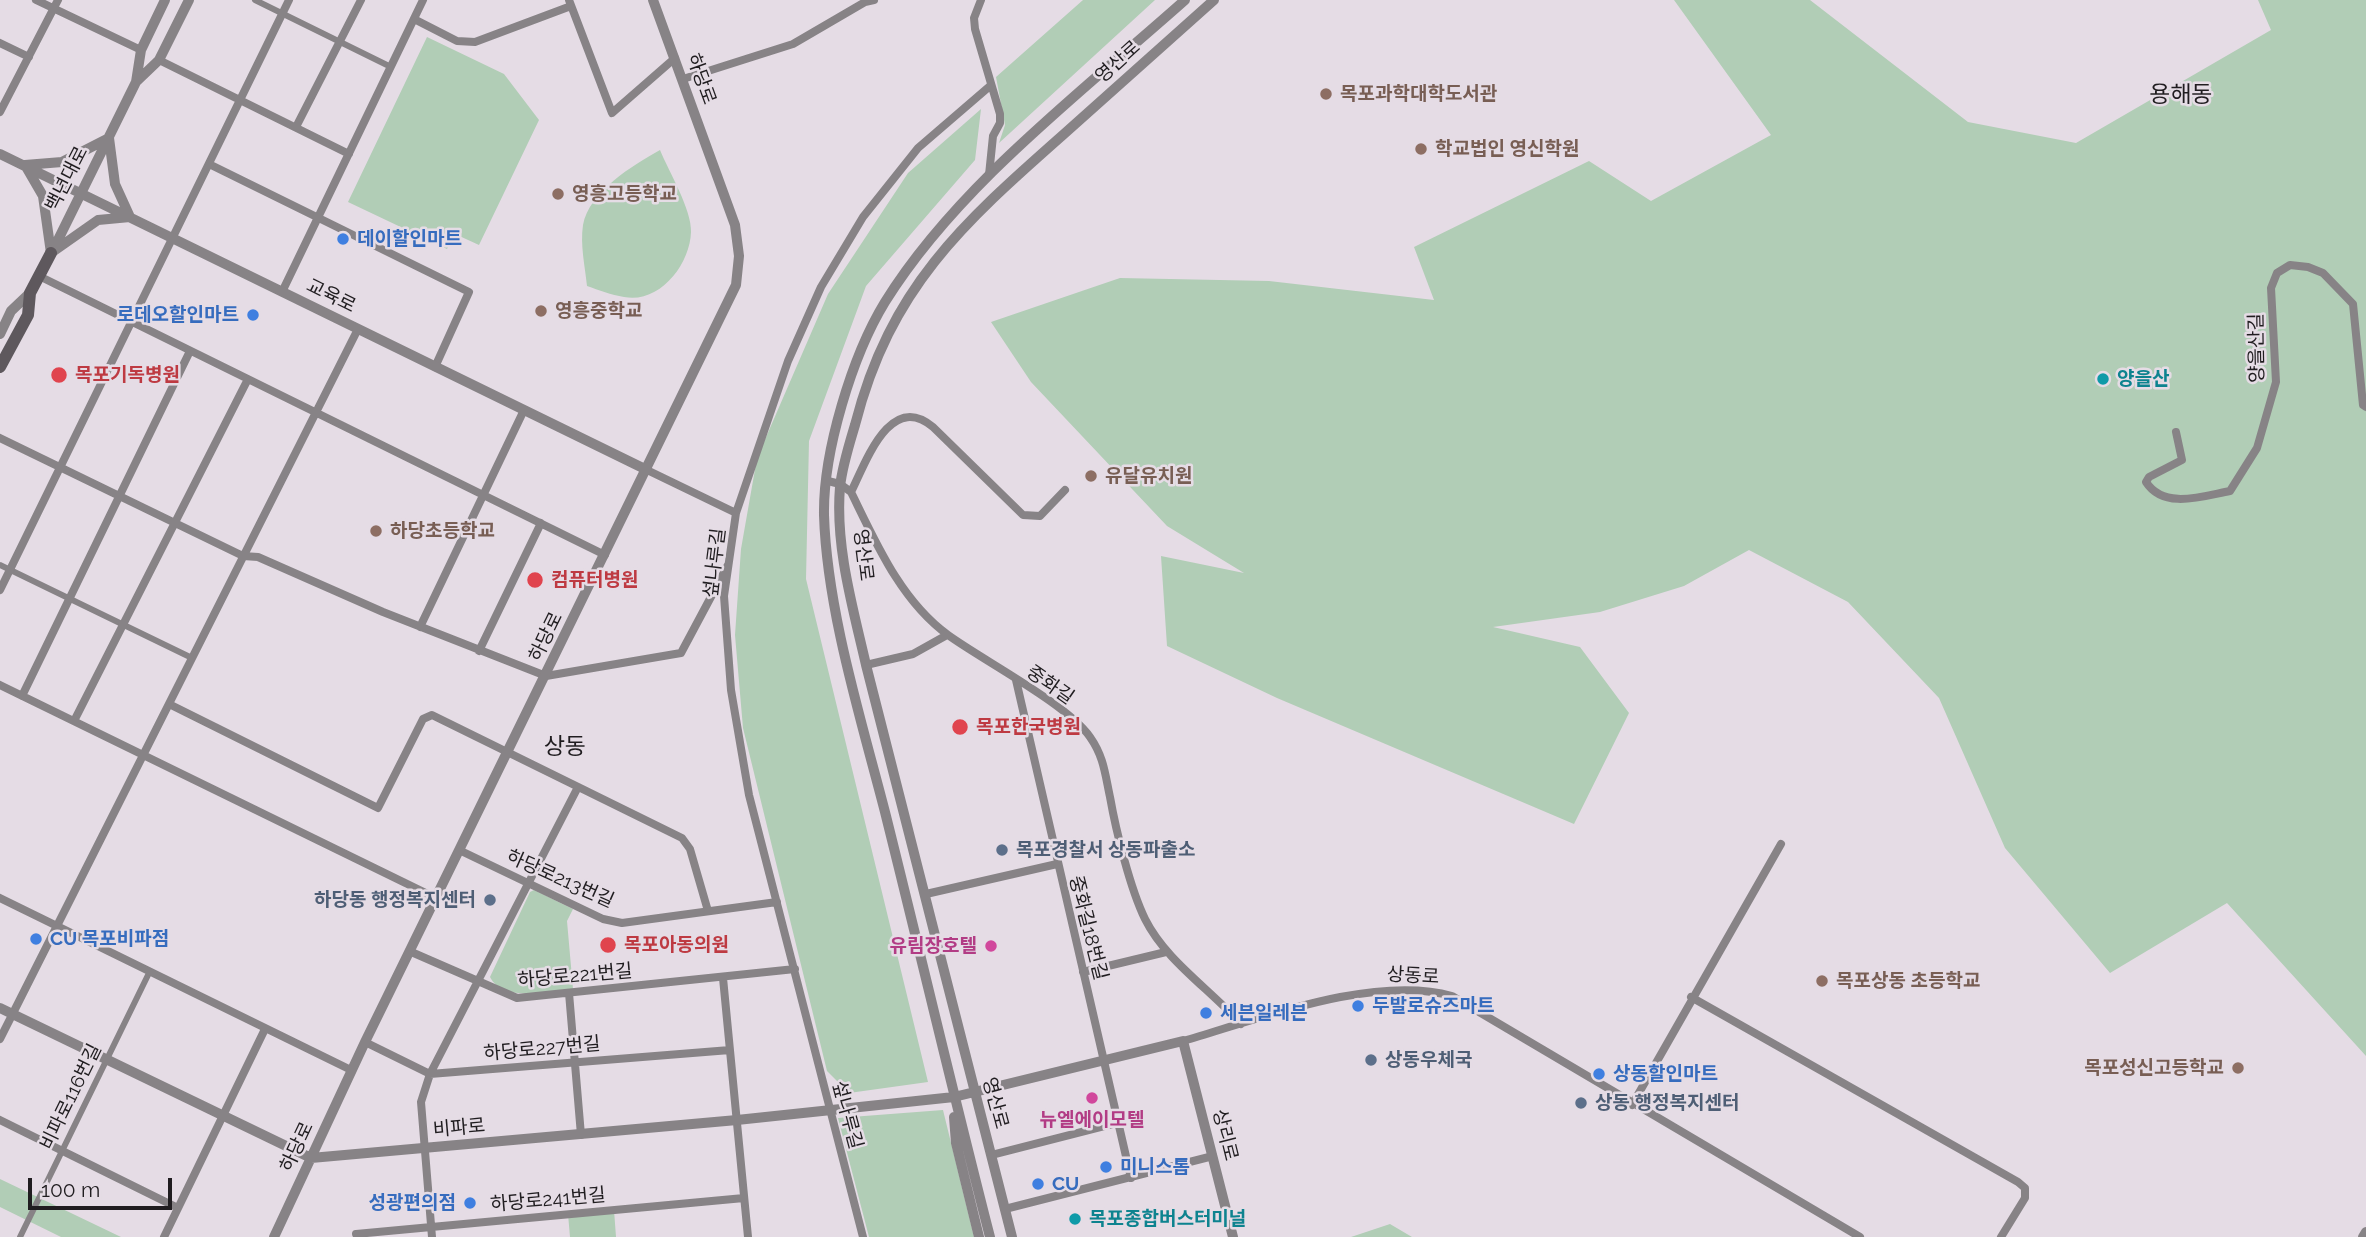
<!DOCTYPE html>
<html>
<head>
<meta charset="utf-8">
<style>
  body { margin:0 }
  #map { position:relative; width:2366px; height:1237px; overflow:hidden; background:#e5dce5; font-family:Raleway,sans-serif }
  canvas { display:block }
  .scale { position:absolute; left:28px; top:1178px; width:144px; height:32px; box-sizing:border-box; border:4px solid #201d20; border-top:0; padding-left:9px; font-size:21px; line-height:24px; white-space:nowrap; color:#201d20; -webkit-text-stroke:5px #e5dce5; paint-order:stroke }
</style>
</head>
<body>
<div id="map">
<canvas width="2366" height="1237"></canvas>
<div class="scale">100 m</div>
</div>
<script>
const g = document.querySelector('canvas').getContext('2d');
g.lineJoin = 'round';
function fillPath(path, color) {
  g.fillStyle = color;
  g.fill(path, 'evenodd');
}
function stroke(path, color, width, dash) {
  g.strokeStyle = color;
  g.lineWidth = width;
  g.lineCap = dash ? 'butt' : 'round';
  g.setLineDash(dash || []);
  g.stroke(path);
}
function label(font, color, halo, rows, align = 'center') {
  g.font = font + ' Raleway,"Noto Sans KR",sans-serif';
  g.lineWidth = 5;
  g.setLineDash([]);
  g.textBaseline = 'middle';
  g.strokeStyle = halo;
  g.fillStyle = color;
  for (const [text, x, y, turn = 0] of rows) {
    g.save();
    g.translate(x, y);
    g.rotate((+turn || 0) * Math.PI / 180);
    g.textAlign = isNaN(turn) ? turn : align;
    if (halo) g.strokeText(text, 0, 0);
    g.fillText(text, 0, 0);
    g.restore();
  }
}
fillPath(new Path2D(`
  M 1083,0 L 1155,0 L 999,143 L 1005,125 L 996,77 Z
  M 1674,0 L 1810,0 L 1968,122 L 2076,143 L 2271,30 L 2258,0 L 2366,0 L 2366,1056 L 2227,903 L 2110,973 L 2005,848 L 1939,698 L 1848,602 L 1749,550 L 1684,586 L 1600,612 L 1493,627 L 1580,647 L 1629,713 L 1574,824 L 1277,698 L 1167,646 L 1161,556 L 1244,573 L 1167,526 L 1031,382 L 991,322 L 1120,278 L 1269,281 L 1434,300 L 1414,247 L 1589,161 L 1651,201 L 1771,135 Z
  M 427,37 L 504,74 L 539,120 L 479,245 L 455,234 L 447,249 L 348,202 Z
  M 981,109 L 975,160 L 866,286 L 809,441 L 806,579 L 928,1082 L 849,1093 L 827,1071 L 743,728 L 735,635 L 741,549 L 757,458 L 828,294 L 908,173 Z
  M 660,150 C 669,172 692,210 691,232 C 690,265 659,304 624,297 C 611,295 599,290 587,286 C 585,266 580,245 583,225 C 589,192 633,165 660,150 Z
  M 534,890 L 573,909 L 567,921 L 573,989 C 549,991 503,1003 490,977 L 530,892 Z
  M 943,1110 L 974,1237 L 869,1237 L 838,1118 Z
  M 0,1179 L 121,1237 L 61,1237 L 0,1207 Z
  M 614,1210 L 616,1237 L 570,1237 L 568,1214 Z
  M 1390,1224 L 1412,1237 L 1351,1237 Z`), '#b1cdb6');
stroke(new Path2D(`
  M 255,0 L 391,67
  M 0,565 L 192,658
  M 20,1237 L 150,971`), '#878386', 6);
stroke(new Path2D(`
  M 36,0 L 141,50
  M 569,0 L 612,113 L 675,58
  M 981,0 L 974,18 L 975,29 L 1000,114 L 1000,123 L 993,136 L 989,175
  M 414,19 L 457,41 L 475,42 L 571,6
  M 0,43 L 29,57
  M 159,60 L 349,154
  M 683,79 L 793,44 L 865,2 L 874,0
  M 0,112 L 58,0
  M 296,127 L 361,0
  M 209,164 L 469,292 L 435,367
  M 39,276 L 605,555
  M 282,292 L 423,0
  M 2176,432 L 2182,460 L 2149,477 L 2146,482 C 2164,510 2203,496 2230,491 L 2257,448 L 2276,382 L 2271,288 L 2277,273 L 2290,265 L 2308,267 L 2323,273 L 2353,304 L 2363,405 L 2366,407
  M 0,438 L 243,556 L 258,557 L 383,612 L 546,676 L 681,653 L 728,565
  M 647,470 L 736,513
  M 828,481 L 840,484 L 851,492 C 876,543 901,601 948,635 C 984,661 1067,704 1090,737 C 1104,757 1105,774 1110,797 C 1116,831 1130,888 1145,919 C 1166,961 1210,989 1241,1024
  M 851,492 C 866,462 890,391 933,427 L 1023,515 L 1040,516 L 1065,490
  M 0,590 L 289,0
  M 420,627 L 524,410
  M 479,651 L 541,523
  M 866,665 L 913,654 L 947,635
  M 1016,680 L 1131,1178
  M 0,685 L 436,898
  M 22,696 L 190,351
  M 169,704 L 378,808 L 423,719 L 432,715 L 682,838 L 690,849 L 708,911
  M 74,721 L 248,379
  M 459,850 L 603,919 L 622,923 L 777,902
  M 926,894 L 1057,864
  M 0,898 L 351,1070
  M 409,951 L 517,998 L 795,969
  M 1083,972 L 1166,952
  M 723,978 L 748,1237
  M 569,993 L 581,1135
  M 1691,997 L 2018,1182 L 2025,1188 L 2025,1198 L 2001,1237
  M 0,1039 L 358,329
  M 1183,1041 C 1259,1019 1375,974 1452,996 L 1860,1237
  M 365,1042 L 430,1074 L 730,1050
  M 1632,1105 L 1781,844
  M 0,1120 L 178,1208
  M 991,1155 L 1116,1123
  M 1005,1209 L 1213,1156
  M 356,1234 L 744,1198
  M 164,1237 L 265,1029
  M 432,1237 L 421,1102 L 430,1074 L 578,787
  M 863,1237 L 749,795 L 731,690 L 724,596 L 736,513 L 788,361 L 821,287 L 863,217 L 918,148 L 990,86`), '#878386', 8);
stroke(new Path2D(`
  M 136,82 L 159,60 L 189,0
  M 109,138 L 115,184 L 130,217 L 98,220 L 51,253 L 43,196 L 25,165 L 62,162 Z
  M 0,154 L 647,470
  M 53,250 L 136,82 L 141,50 L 165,0
  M 0,334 L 11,311 L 30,293
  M 0,1008 L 311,1158 L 737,1120 L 954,1097 L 1183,1041 L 1233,1237
  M 954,1117 L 956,1143 L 979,1237
  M 274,1237 L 365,1042 L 736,285 L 739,256 L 735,225 L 653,0
  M 990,1237 C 954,1097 921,956 886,816 C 862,722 827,612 824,515 C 823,452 852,356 885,302 C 957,186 1083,91 1185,0
  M 1012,1237 L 866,665 C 853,608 835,547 840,487 C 842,467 849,445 855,425 C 890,288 962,224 1064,134 C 1114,89 1164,45 1214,0
  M 2363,1237 L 2366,1232`), '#878386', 10);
stroke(new Path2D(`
  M 0,367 L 28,315 L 30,293 L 51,253 L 39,276`), '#5e585d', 12);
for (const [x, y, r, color] of [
  [1326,94,7,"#8d6e63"],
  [1421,149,7,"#8d6e63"],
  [558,194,7,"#8d6e63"],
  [343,239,7,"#3f7fe0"],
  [541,311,7,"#8d6e63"],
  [253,315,7,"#3f7fe0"],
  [59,375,9,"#e0444e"],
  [2103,379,7,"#0f9aa8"],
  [1091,476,7,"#8d6e63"],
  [376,531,7,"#8d6e63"],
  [535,580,9,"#e0444e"],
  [960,727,9,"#e0444e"],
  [1002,850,7,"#5c6f8a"],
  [490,900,7,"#5c6f8a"],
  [36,939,7,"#3f7fe0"],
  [608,945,9,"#e0444e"],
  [991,946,7,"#d1479c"],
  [1822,981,7,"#8d6e63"],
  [1358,1006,7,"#3f7fe0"],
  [1206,1013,7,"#3f7fe0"],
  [1371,1060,7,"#5c6f8a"],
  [2238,1068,7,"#8d6e63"],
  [1599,1074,7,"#3f7fe0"],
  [1092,1098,7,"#d1479c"],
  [1581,1103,7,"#5c6f8a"],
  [1106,1167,7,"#3f7fe0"],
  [1038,1184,7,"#3f7fe0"],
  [470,1203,7,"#3f7fe0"],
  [1075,1219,7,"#0f9aa8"]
]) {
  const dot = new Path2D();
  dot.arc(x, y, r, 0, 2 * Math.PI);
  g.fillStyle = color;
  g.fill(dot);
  stroke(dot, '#e5dce5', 2.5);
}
label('19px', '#201d20', '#e5dce5', [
  ["영산로",1118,62,-42],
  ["하당로",701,79,70],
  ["백년대로",67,179,-63],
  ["교육로",331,296,26],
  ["양을산길",2257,348,-91],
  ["영산로",863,555,83],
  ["섶나루길",715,563,-83],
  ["하당로",546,637,-64],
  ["중화길",1050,685,35],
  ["하당로213번길",560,879,24],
  ["중화길18번길",1088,928,76],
  ["하당로221번길",575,976,-5],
  ["상동로",1413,976,3],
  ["하당로227번길",542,1049,-5],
  ["비파로116번길",71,1097,-64],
  ["영산로",995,1103,75],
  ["섶나루길",847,1115,75],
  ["비파로",459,1128,-5],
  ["상리로",1225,1135,76],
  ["하당로",297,1147,-65],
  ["하당로241번길",548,1200,-5]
]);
label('bold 19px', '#785e54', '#e5dce5', [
  ["목포과학대학도서관",1340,94],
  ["학교법인 영신학원",1435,149],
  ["영흥고등학교",572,194],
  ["영흥중학교",555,311],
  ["유달유치원",1105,476],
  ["하당초등학교",390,531],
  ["목포상동 초등학교",1836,981],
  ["목포성신고등학교",2224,1068,"right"]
], 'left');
label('bold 19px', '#366cbe', '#e5dce5', [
  ["데이할인마트",357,239],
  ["로데오할인마트",239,315,"right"],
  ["CU 목포비파점",50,939],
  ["두발로슈즈마트",1372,1006],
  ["세븐일레븐",1220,1013],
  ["상동할인마트",1613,1074],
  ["미니스톱",1120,1167],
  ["CU",1052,1184],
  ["성광편의점",456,1203,"right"]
], 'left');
label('bold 19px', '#be3a42', '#e5dce5', [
  ["목포기독병원",75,375],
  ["컴퓨터병원",551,580],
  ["목포한국병원",976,727],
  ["목포아동의원",624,945]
], 'left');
label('bold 19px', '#0d838f', '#e5dce5', [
  ["양을산",2117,379],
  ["목포종합버스터미널",1089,1219]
], 'left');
label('bold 19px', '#4e5e75', '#e5dce5', [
  ["목포경찰서 상동파출소",1016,850],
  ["하당동 행정복지센터",476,900,"right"],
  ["상동우체국",1385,1060],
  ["상동 행정복지센터",1595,1103]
], 'left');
label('bold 19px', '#b23c85', '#e5dce5', [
  ["유림장호텔",977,946],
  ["뉴엘에이모텔",1092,1120,"center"]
], 'right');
label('23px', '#201d20', '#e5dce5', [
  ["용해동",2181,95],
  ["상동",565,747]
]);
</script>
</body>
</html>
